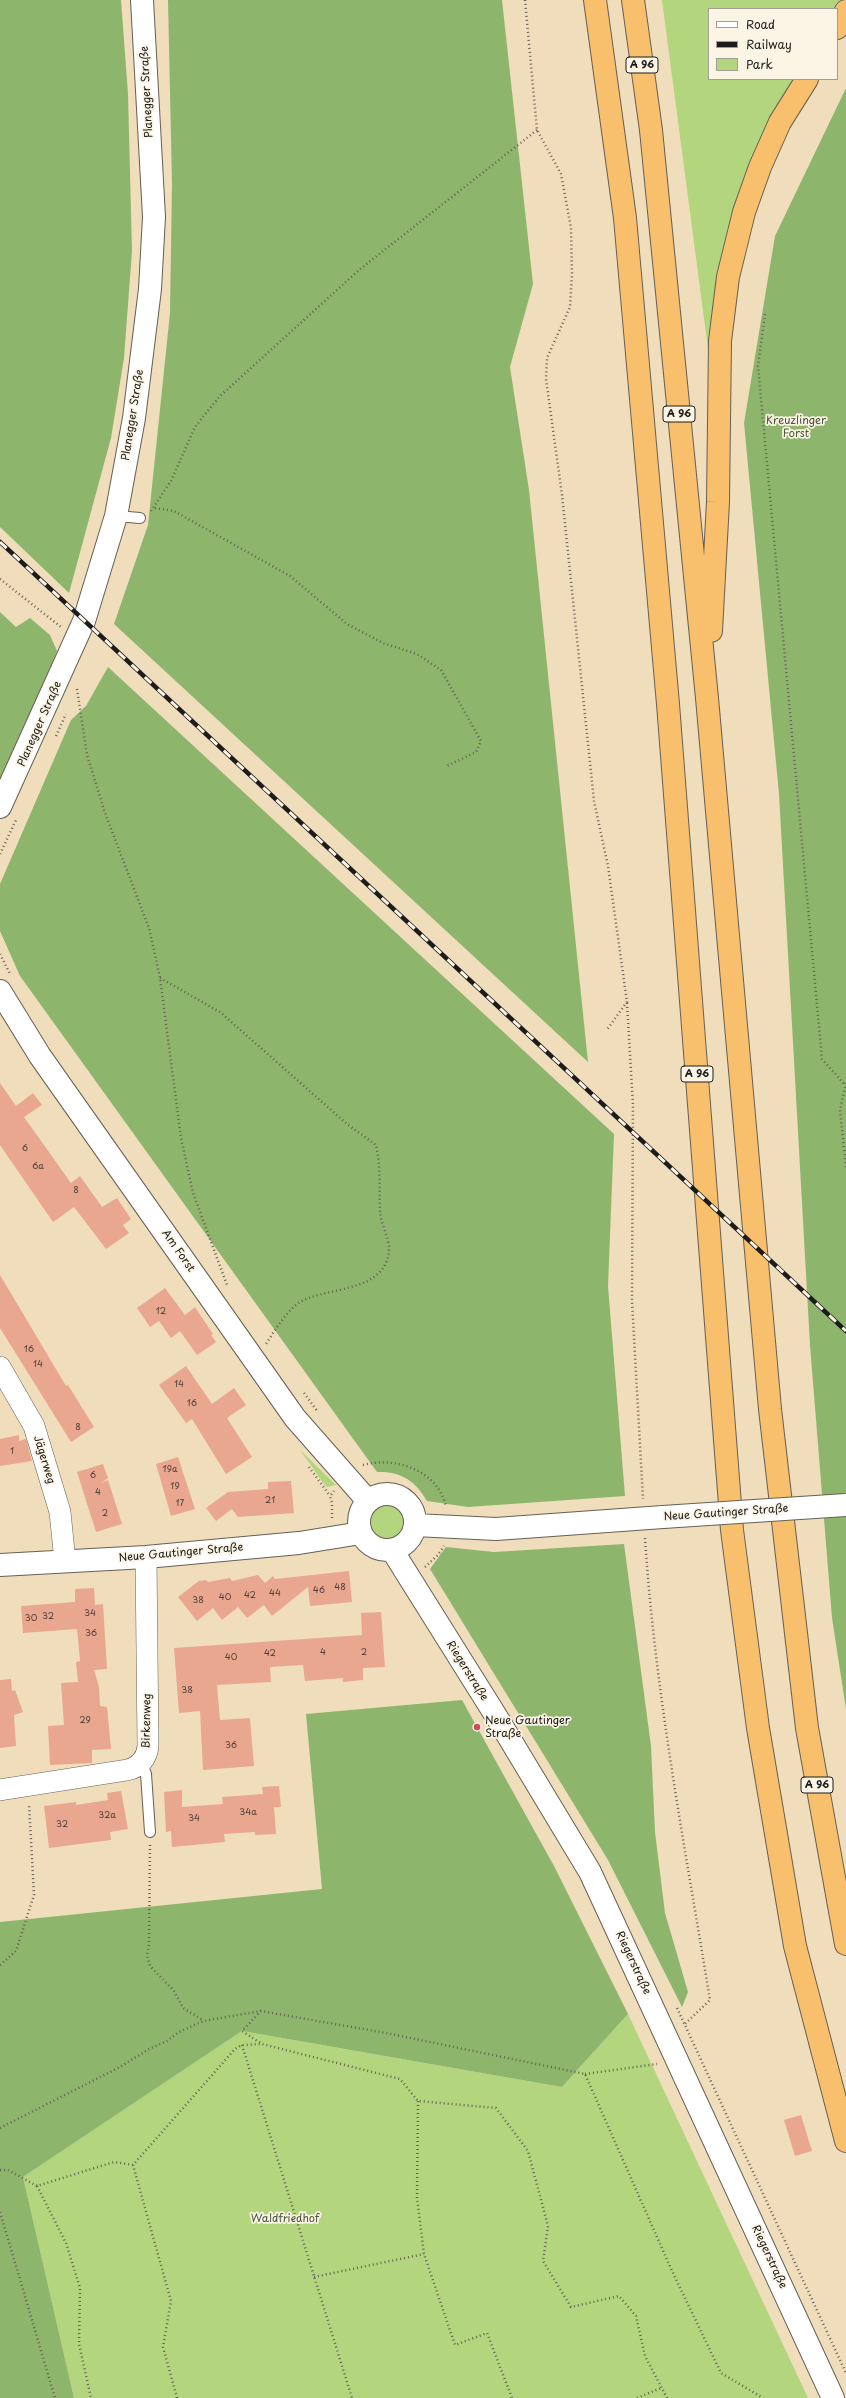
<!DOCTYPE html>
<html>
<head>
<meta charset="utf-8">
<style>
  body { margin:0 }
  #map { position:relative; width:846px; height:2398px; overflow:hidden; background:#f0ddbb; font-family:"Playpen Sans",sans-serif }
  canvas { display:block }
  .legend { position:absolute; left:708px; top:8px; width:130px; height:72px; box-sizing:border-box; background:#fcf5e5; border:1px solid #a29e95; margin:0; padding:5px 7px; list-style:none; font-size:12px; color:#1c1c1c }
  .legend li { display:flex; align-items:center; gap:8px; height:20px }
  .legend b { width:20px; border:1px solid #a29e95 }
</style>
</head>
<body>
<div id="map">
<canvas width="846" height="2398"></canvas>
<ul class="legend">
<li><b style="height:5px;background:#fff"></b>Road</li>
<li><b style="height:5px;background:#1c1c1c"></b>Railway</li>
<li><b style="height:11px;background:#b2d57d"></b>Park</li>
</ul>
</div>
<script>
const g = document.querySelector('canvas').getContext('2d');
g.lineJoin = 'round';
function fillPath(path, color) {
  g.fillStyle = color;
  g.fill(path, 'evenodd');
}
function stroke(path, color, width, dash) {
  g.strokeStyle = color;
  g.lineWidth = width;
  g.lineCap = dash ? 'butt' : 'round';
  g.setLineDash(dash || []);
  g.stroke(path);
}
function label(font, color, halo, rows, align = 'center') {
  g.font = font + ' "Playpen Sans",sans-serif';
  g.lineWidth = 3.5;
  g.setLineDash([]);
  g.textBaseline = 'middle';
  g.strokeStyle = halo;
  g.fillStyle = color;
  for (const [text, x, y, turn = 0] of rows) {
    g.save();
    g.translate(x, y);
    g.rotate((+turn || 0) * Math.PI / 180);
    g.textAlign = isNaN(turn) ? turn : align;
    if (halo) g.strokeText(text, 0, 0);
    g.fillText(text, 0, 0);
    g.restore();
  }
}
fillPath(new Path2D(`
  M 662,0 L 845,0 L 837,14 L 837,9 L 709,9 L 709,79 L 797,79 L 772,122 L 710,364 Z
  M 300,1450 L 336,1485 L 327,1487 L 324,1484 Z
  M369 1522a18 18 0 1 1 36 0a18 18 0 1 1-36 0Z
  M 628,2014 L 808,2398 L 74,2398 L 23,2177 L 242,2031 L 562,2087 Z`), '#b2d57d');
fillPath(new Path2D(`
  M 0,0 L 121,0 L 128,94 L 132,251 L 124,358 L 111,438 L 69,593 L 0,527 Z
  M 168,0 L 502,0 L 533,284 L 510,367 L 529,490 L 588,1062 L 114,624 L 148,525 L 170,313 L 172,184 Z
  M 846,88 L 846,1709 L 832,1618 L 810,1345 L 779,794 L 744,423 L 775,236 Z
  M 0,612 L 16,627 L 30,618 L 50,635 L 57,651 L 38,700 L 0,780 Z
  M 108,667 L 614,1134 L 608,1286 L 625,1496 L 468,1507 L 427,1501 C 415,1480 400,1471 377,1472 L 20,976 L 0,931 L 0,884 L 71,720 L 86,706 Z
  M 624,1544 L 651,1746 L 655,1832 L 665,1913 L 688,1992 L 682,2007 L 608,1860 L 430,1569 L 446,1547 L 494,1552 Z
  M 462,1700 L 554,1866 L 628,2014 L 562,2087 L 242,2031 L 23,2177 L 74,2398 L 0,2398 L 0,1922 L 322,1889 L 306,1714 Z`), '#8db66c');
fillPath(new Path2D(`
  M 0,1083 L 16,1106 L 33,1093 L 42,1105 L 24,1117 L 71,1183 L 80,1176 L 102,1207 L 117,1198 L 131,1219 L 123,1225 L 129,1233 L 106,1249 L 74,1207 L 53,1222 L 0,1145 Z
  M 0,1275 L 66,1386 L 68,1385 L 94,1427 L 71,1442 L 0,1328 Z
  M 165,1288 L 185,1315 L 195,1307 L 213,1334 L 211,1335 L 216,1342 L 197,1355 L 180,1331 L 171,1338 L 159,1321 L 150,1327 L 137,1308 Z
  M 186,1366 L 212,1404 L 234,1388 L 246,1405 L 227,1418 L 252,1457 L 226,1474 L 192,1419 L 186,1423 L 159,1385 Z
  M 19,1435 L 19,1441 L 26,1439 L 32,1461 L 0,1466 L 0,1439 Z
  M 178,1457 L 195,1509 L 171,1516 L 156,1464 Z
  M 103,1464 L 108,1478 L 101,1483 L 108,1480 L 122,1524 L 96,1532 L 77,1472 Z
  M 291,1481 L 294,1513 L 238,1517 L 232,1509 L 216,1521 L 206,1508 L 228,1492 L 268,1489 L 268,1482 Z
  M 349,1571 L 352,1602 L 310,1606 L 308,1587 L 272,1616 L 264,1605 L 247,1618 L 238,1607 L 222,1620 L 213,1608 L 197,1621 L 178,1597 L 199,1581 L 206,1580 L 208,1582 L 230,1578 L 232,1581 L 258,1575 L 265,1583 L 273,1576 L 275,1579 Z
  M 94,1588 L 95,1605 L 103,1604 L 107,1669 L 94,1670 L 99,1687 L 100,1706 L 107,1707 L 111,1749 L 92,1750 L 92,1763 L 50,1765 L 48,1726 L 64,1725 L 61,1683 L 78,1682 L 76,1662 L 80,1661 L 77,1629 L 23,1633 L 21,1606 L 75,1602 L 75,1589 Z
  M 381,1612 L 385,1667 L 363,1668 L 363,1680 L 343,1682 L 343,1678 L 305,1681 L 303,1665 L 270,1667 L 271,1682 L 217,1685 L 220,1720 L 250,1718 L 254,1766 L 203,1770 L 200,1711 L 179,1713 L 174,1648 L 362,1635 L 361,1613 Z
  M 11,1679 L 12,1691 L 15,1690 L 23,1712 L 14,1715 L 16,1746 L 0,1748 L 0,1680 Z
  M 279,1786 L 281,1807 L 274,1807 L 276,1834 L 255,1835 L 255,1832 L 224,1834 L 225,1842 L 172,1847 L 171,1831 L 166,1832 L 164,1792 L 182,1790 L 182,1807 L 223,1804 L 222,1797 L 263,1794 L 262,1787 Z
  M 121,1791 L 128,1829 L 110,1832 L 111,1840 L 49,1848 L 44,1806 L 76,1802 L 76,1805 L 108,1800 L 107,1793 Z
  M 801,2115 L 812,2151 L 795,2156 L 784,2120 Z`), '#e9a790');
const service = new Path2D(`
  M 116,516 L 140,518
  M 141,1762 L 146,1774 L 150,1832`);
const minor = new Path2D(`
  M 0,1367 L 34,1426 L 60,1512 L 65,1561
  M 0,1790 L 127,1770 C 139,1768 147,1758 148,1746 L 146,1557`);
const tertiary = new Path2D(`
  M 0,807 L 84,621 L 116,516 L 134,418 L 150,289 L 154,217 L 142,0
  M 0,991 L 40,1056 L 295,1418 L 368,1501
  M359 1522a28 28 0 1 1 56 0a28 28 0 1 1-56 0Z
  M 415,1525 L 496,1529 L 663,1517
  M 392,1550 L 496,1716 L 590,1872 L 833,2398
  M 0,1565 L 146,1557 L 299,1543 L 361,1533`);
const motorway = new Path2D(`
  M 595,0 L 625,218 L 668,704 L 732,1530 L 758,1728 L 795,1946 L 846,2141
  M 633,0 L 651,130 L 707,698 L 770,1409 L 807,1728 L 846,1944
  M 837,28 L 846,11
  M 711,631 L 718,502 L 720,341 L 728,277 L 744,212 L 760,167 L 780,122 L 807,79`);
stroke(service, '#666054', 12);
stroke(minor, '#666054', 22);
stroke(tertiary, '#666054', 24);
stroke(motorway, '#666054', 24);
stroke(new Path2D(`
  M 525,0 L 537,130 L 561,174 L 571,228 L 572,274 L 570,307 L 547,358 L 546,379 L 562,495 L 594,801 L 608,866 L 627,1002 L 606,1031
  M 765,314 L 758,366 L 822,1059 L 845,1085
  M 155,508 L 174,511 L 290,576 L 347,624 L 383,643 L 417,654 L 441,670 L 481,741 L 476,752 L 447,766
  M 151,511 L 171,481 L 195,427 L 219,397 L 359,270 L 537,130
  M 0,579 L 61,627
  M 77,689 L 87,755 L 105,813 L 149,928 L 160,978 L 181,1138 L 193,1193 L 227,1285
  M 56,736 L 66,714
  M 0,854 L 16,820
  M 0,954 L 10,974
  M 160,978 L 220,1012 L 347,1124 L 376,1145 C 381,1166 379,1191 380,1212 C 381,1224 389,1238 389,1248 C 388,1296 320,1285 296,1305 C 284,1315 275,1330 266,1344
  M 627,1003 L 633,1105 L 632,1301 L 643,1499
  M 846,1083 L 840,1110 L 846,1168
  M 304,1393 L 318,1412
  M 363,1465 C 396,1456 439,1471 446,1507
  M 309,1467 L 330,1496
  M 332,1518 L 332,1503 L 330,1496 L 334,1491
  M 645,1538 C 655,1693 685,1847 710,2000 L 685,2024
  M 425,1567 L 438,1555 L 444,1546
  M 150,1845 L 149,1944 L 147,1956 L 150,1966 L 174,1991 L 183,2008 L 203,2020
  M 0,1965 L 16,1951 L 34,1895 L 29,1804
  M 677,2008 L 846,2373
  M 261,2011 L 242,2031 L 262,2044 L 400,2079 L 418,2101 L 496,2108 L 528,2151 L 548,2226 L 543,2261 L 571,2307 L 619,2296 L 636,2316 L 645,2356 L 667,2398
  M 242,2045 L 352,2398
  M 585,2074 L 657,2064
  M 418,2101 L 417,2198 L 424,2254 L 455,2345 L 487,2333 L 512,2398
  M 0,2128 L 120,2067 L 149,2049 L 167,2041 L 179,2032 L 203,2021 L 261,2011 L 386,2033 L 585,2074 L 672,2271 L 721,2373 L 763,2398
  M 0,2170 L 8,2170 L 37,2186 L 114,2162 L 133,2165
  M 37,2186 L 66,2243 L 80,2288 L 79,2344 L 91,2398
  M 0,2212 L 55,2398
  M 314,2277 L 424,2254
  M 177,2398 L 163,2347 L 171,2301 L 133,2165 L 235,2049 L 242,2045 L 261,2044
  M 637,2398 L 661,2388`), '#666054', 2.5, [1, 3]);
stroke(service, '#fff', 10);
stroke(minor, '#fff', 21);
stroke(tertiary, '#fff', 22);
stroke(motorway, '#f8bf6c', 22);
const rail = new Path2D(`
  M 0,542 L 846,1331`);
stroke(rail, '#1c1c1c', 4.5);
stroke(rail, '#fcf5e5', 3, [9]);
const tertiaryBridge = new Path2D(`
  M 663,1517 L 846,1505`);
stroke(tertiaryBridge, '#666054', 24, []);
stroke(tertiaryBridge, '#fff', 22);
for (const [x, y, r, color] of [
  [477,1727,4,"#d1495b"]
]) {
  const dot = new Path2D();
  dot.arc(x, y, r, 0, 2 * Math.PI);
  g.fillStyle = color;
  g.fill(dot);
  stroke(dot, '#fcf5e5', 1.5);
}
label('9px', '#4f3f39', null, [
  ["6",25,1149],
  ["6a",38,1167],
  ["8",76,1191],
  ["12",161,1312],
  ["16",29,1350],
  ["14",38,1365],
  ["14",179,1385],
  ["16",192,1404],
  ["8",78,1428],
  ["1",12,1452],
  ["19a",170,1470],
  ["6",93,1476],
  ["19",175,1487],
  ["4",98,1493],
  ["21",270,1501],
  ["17",180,1504],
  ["2",105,1514],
  ["48",340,1588],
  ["46",319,1591],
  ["44",275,1594],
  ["42",250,1596],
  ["40",225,1598],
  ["38",198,1601],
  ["34",90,1614],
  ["32",48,1617],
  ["30",31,1619],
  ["36",91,1634],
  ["4",323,1653],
  ["2",364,1653],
  ["42",270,1654],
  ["40",231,1658],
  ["38",187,1691],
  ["29",85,1721],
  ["36",231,1746],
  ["34a",248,1813],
  ["32a",107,1816],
  ["34",194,1819],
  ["32",62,1825]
]);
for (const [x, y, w] of [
  [642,65,32],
  [679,414,32],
  [697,1074,32],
  [817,1785,32]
]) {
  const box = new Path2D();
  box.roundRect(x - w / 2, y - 8, w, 16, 3);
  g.fillStyle = '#fcf5e5';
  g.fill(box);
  stroke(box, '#1c1c1c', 1);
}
label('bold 10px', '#1c1c1c', null, [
  ["A 96",642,65],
  ["A 96",679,414],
  ["A 96",697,1074],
  ["A 96",817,1785]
]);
label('11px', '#1c1c1c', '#fcf5e5', [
  ["Planegger Straße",147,92,-93],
  ["Planegger Straße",133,415,-81],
  ["Planegger Straße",40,724,-66],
  ["Am Forst",178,1251,55],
  ["Jägerweg",44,1460,73],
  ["Neue Gautinger Straße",726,1513,-4],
  ["Neue Gautinger Straße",181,1553,-5],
  ["Riegerstraße",467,1671,58],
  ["Birkenweg",147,1721,-89],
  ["Riegerstraße",633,1963,65],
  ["Riegerstraße",769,2257,65]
]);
label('11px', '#495439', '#fcf5e5', [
  ["Kreuzlinger",796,421],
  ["Forst",796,434],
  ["Waldfriedhof",285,2219]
]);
label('11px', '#1c1c1c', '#fcf5e5', [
  ["Neue Gautinger",485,1721],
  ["Straße",485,1734]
], 'left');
</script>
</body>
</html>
